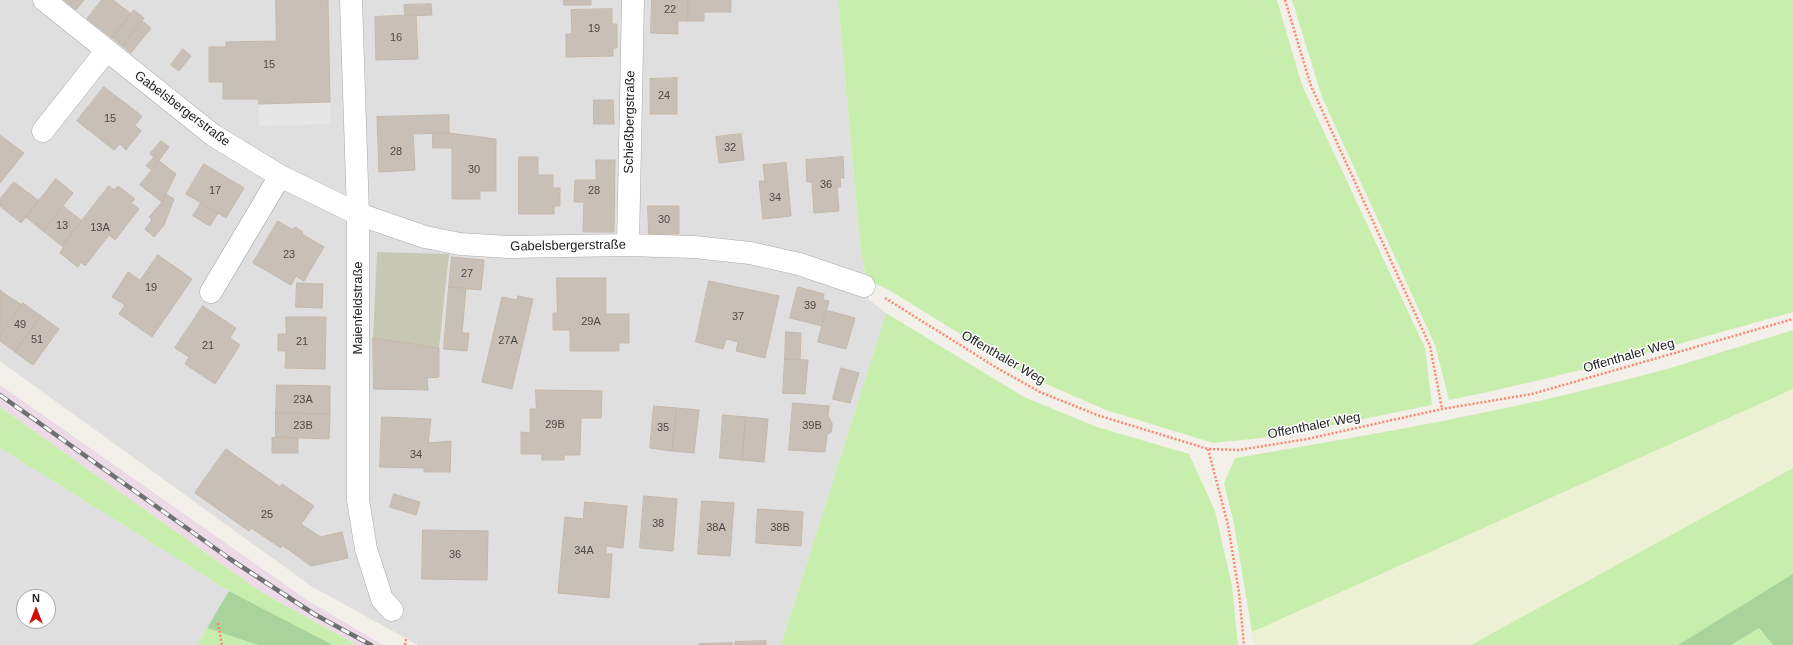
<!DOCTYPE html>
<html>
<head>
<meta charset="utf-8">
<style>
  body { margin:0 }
  #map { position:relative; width:1793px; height:645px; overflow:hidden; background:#f2f0e8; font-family:Arial,sans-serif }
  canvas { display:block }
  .north { position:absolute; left:16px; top:589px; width:40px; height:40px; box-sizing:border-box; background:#fff; border:1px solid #a7a7a7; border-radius:50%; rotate:0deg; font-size:11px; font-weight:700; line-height:16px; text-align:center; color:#222 }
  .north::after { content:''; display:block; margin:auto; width:14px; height:18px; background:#d40f00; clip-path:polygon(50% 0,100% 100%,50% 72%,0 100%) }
</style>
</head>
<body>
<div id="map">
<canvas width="1793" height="645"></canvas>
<div class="north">N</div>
</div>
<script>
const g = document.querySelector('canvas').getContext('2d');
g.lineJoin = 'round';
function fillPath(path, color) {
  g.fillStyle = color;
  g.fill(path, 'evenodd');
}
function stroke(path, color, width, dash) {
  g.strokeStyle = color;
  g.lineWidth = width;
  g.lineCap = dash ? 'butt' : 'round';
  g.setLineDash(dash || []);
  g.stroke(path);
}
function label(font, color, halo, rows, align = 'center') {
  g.font = font + ' Arial,sans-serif';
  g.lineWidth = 3;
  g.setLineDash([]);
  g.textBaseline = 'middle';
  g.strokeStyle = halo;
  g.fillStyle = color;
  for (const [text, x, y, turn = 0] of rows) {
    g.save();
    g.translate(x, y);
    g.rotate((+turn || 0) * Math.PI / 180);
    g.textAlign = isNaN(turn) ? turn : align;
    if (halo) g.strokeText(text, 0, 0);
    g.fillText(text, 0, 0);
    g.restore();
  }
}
fillPath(new Path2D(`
  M 0,0 L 838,0 L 860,244 L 869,300 L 886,313 L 781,645 L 418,645 L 311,586 L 0,361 Z
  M 0,448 L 229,591 L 197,645 L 0,645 ZM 24,597 L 48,597 L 48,621 L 24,621 Z`), '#e0dfdf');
fillPath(new Path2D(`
  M 0,385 L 307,600 L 383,645 L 357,645 L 261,592 L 0,407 Z`), '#ecdae7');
fillPath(new Path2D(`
  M 377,252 L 449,254 L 439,348 L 373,338 Z`), '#c6c8b3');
fillPath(new Path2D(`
  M 1793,389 L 1793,468 L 1471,645 L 1253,645 L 1252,632 Z`), '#edf1d3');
fillPath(new Path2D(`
  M 838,0 L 1277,0 L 1302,85 L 1425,348 L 1432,405 L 1280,436 L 1213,443 L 1106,410 L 1028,376 L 889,290 L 866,280 L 860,244 Z
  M 1292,0 L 1793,0 L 1793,312 C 1679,344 1565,377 1449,400 L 1435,345 L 1322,97 Z
  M 886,313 L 1024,397 L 1097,427 L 1189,454 L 1215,511 L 1232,586 L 1238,645 L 781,645 Z
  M 1793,330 L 1793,389 L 1252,632 L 1234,524 L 1224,483 L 1235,458 C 1383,433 1533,407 1677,366 C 1716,354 1754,342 1793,330 Z
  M 0,407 L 261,592 L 357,645 L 333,645 L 229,591 L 0,448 Z
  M 1793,468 L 1793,577 L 1681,645 L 1471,645 Z
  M 207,628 L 258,645 L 197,645 Z
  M 1759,628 L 1773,645 L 1731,645 Z`), '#c8eead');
fillPath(new Path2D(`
  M 1793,574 L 1793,645 L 1773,645 L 1759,628 L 1731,645 L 1678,645 Z
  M 229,591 L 333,645 L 258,645 L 207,628 Z`), '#a8d39b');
fillPath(new Path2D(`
  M 330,102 L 331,124 L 259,126 L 259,104 Z`), '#e6e6e6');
const building = new Path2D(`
  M 64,0 L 84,0 L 76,10 Z
  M 102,0 L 113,0 L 131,14 L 112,38 L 87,19 Z
  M 276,0 L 328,0 L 330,102 L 259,104 L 258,99 L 223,99 L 223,82 L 209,82 L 209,47 L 226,47 L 226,42 L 276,41 Z
  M 564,0 L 591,0 L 591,5 L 564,5 Z
  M 652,0 L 688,0 L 688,21 L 678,21 L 678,34 L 651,33 Z
  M 688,0 L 731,0 L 731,12 L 704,12 L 704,21 L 688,21 Z
  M 431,4 L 432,15 L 405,16 L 404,5 Z
  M 612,9 L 612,24 L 617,24 L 617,48 L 613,48 L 613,56 L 566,57 L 566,34 L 572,34 L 571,10 Z
  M 134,10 L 144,18 L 122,46 L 112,38 Z
  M 416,15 L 418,59 L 376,60 L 375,17 Z
  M 142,21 L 151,28 L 131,53 L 122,46 Z
  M 183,49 L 191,56 L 179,71 L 171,65 Z
  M 677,78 L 677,114 L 650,114 L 650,79 Z
  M 104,87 L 142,116 L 135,125 L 141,131 L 126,150 L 120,144 L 114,150 L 77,121 Z
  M 594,100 L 613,100 L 614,124 L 594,124 Z
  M 449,115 L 449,133 L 413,134 L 415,170 L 379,172 L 377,117 Z
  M 433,133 L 449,133 L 496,139 L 496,191 L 480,191 L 480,199 L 452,199 L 452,148 L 433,148 Z
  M 741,134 L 744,160 L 719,163 L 716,137 Z
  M 0,135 L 24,153 L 0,183 Z
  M 161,141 L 169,147 L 152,170 L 146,166 L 154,157 L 150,154 Z
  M 519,157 L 538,157 L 538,175 L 553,175 L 553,188 L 560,188 L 560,206 L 554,206 L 554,214 L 519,214 Z
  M 843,157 L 844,178 L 840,178 L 841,187 L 837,187 L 839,211 L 814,213 L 812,182 L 807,182 L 806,160 Z
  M 596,160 L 615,160 L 614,232 L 583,232 L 584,202 L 574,202 L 575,180 L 596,180 Z
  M 159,161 L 176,174 L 162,202 L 140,185 Z
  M 786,163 L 791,216 L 763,219 L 759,181 L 765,181 L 763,165 Z
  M 204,164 L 244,188 L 226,218 L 186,194 Z
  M 56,179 L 73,193 L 43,231 L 26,217 Z
  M 14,182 L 39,201 L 21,223 L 0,206 L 0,199 Z
  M 109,186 L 114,190 L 118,186 L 135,199 L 131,203 L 139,209 L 115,240 L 109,235 L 85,266 L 81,262 L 78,267 L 60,253 L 63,248 L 62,246 Z
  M 166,194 L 174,199 L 164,225 L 154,237 L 145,229 L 152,220 L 149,217 L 162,202 Z
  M 201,203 L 218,213 L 210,226 L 193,216 Z
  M 63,206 L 82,221 L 62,246 L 43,231 Z
  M 648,206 L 679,206 L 679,234 L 649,234 Z
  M 278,221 L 293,230 L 295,227 L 303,232 L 302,234 L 324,247 L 304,281 L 296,276 L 291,285 L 253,263 Z
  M 158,255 L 192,279 L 152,337 L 119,314 L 125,305 L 112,297 L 128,272 L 140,280 Z
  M 452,257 L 484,260 L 481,290 L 449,287 Z
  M 557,278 L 606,278 L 606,314 L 629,314 L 629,343 L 619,343 L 619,351 L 570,351 L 570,330 L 553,330 L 553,313 L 557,313 Z
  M 709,281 L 779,296 L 765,358 L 736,351 L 738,342 L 726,339 L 723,349 L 696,342 Z
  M 297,283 L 323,284 L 322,308 L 296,307 Z
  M 449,287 L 466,288 L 462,333 L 469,333 L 467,351 L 444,349 Z
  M 798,287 L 824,294 L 823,300 L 829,301 L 822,326 L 790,318 Z
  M 0,290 L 5,294 L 0,301 Z
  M 5,294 L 22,305 L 0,335 L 0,301 Z
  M 518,296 L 533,299 L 512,389 L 482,382 L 502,297 L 517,300 Z
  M 23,303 L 41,316 L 15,352 L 0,341 L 0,335 Z
  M 203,306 L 236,328 L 230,338 L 240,345 L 215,384 L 185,364 L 189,357 L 175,348 Z
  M 826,310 L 855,318 L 846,349 L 818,342 Z
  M 41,316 L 59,329 L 33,365 L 15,352 Z
  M 286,317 L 326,317 L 325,369 L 285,368 L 286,351 L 278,351 L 278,334 L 286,334 Z
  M 786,332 L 801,333 L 800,360 L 785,359 Z
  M 373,338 L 439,348 L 439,377 L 427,378 L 428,390 L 374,389 Z
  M 785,359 L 808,360 L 805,394 L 783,393 Z
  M 841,368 L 859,373 L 850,403 L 833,399 Z
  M 277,385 L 330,386 L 330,414 L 276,413 Z
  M 536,390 L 602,391 L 601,418 L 581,418 L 580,455 L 564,455 L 564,460 L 542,460 L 542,454 L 521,454 L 521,432 L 530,433 L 530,409 L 536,409 Z
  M 793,403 L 829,406 L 828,416 L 832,423 L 832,428 L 831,432 L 827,435 L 825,452 L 789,450 Z
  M 654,406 L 677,408 L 672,451 L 650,448 Z
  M 677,408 L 699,410 L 694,453 L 672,451 Z
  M 276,413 L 330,414 L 329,439 L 276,437 Z
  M 723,415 L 746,417 L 742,460 L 720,458 Z
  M 382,417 L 431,419 L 428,443 L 451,441 L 450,472 L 424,472 L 424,468 L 380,467 Z
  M 746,417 L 768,419 L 764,462 L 742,460 Z
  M 276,437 L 298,438 L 298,453 L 272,453 L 272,438 Z
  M 226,449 L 280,487 L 282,484 L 314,506 L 301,524 L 321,537 L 342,532 L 348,558 L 311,566 L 282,545 L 281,548 L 251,528 L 249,531 L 195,493 Z
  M 394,494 L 420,502 L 416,515 L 390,507 Z
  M 644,496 L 677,499 L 673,551 L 640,548 Z
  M 702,501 L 734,503 L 730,556 L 698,554 Z
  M 585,502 L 627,506 L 623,548 L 606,546 L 606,554 L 612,554 L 609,598 L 558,593 L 565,517 L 583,519 Z
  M 758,509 L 803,512 L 801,546 L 756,543 Z
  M 423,530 L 488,531 L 487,580 L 422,579 Z
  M 766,641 L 766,645 L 735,645 L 735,642 Z
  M 732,643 L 732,645 L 699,645 L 699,644 Z`);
fillPath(building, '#c8c0b7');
stroke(building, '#c5b8aa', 1);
const minor = new Path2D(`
  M 44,0 L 213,135 L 280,176 L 358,214 L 425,237 L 460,244 L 508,247 L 628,245 L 694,247 L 750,253 L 799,264 L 864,286
  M 351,0 L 358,214 L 358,500 L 366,549 L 382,599 L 392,610
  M 43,131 L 106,51
  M 628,245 L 633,0
  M 211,292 L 280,176`);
stroke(minor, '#a9a9a9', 23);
stroke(new Path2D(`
  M 1285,0 L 1311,86 L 1430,346 L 1442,409
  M 885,298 L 997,368 L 1040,392 L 1097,415 L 1208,449 L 1239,450 L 1307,439 L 1442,409 L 1532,394 L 1793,319
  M 1208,449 L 1228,525 L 1239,593 L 1244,645
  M 218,623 L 222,645
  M 405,645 L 406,639`), '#ff866d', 2.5, [2, 2]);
stroke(minor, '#fff', 22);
const rail = new Path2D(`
  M 0,395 L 230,559 L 314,614 L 371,645`);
stroke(rail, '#707070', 4.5);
stroke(rail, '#fff', 3, [9]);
label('11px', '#4c4a47', null, [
  ["22",670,10],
  ["19",594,29],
  ["16",396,38],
  ["15",269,65],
  ["24",664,96],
  ["15",110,119],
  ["32",730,148],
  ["28",396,152],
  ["30",474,170],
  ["36",826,185],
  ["17",215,191],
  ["28",594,191],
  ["34",775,198],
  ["30",664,220],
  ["13",62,226],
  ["13A",100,228],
  ["23",289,255],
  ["27",467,274],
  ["19",151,288],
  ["39",810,306],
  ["37",738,317],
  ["29A",591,322],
  ["49",20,325],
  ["51",37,340],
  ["27A",508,341],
  ["21",302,342],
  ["21",208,346],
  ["23A",303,400],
  ["29B",555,425],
  ["23B",303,426],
  ["39B",812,426],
  ["35",663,428],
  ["34",416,455],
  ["25",267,515],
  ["38",658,524],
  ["38A",716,528],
  ["38B",780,528],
  ["34A",584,551],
  ["36",455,555]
]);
label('13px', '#222', '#fff', [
  ["Gabelsbergerstraße",182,109,37],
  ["Schießbergstraße",630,122,-89],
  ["Gabelsbergerstraße",568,246,-1],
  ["Maienfeldstraße",358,308,-90],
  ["Offenthaler Weg",1629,356,-16],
  ["Offenthaler Weg",1003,358,30],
  ["Offenthaler Weg",1314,426,-11]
]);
</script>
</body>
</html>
